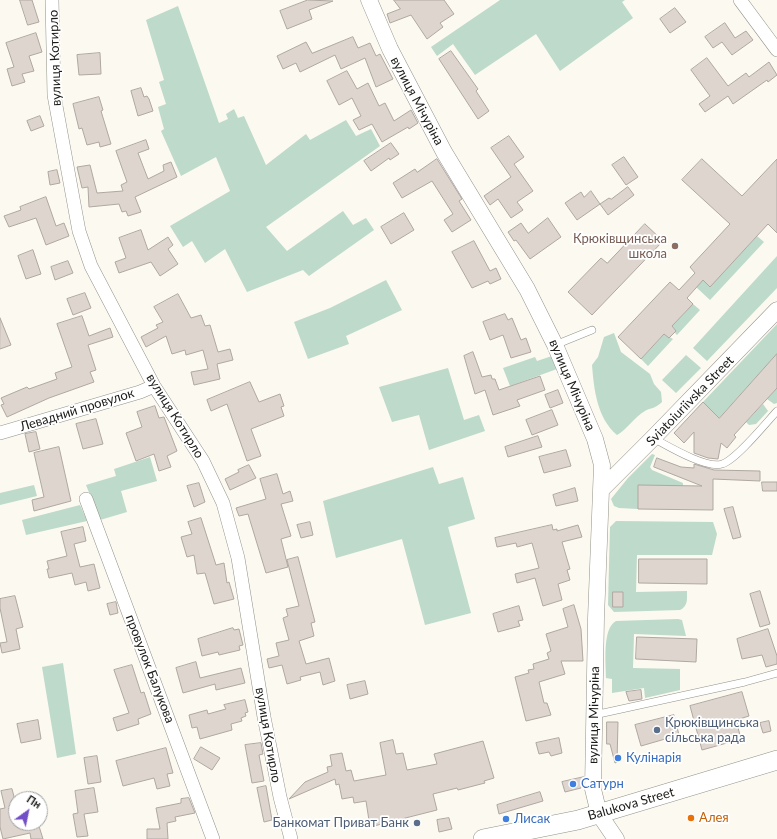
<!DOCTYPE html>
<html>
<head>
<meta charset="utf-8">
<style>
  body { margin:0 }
  #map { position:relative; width:777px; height:839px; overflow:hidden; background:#fbf9f0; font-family:Lato,sans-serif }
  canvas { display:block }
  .north { position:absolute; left:8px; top:791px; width:40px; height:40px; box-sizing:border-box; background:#fff; border:1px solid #a4a4a3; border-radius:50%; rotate:33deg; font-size:11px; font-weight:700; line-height:16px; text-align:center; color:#1b1b18 }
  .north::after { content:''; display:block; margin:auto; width:14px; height:18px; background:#724ec7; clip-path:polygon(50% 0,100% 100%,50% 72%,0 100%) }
</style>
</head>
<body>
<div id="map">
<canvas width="777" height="839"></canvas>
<div class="north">Пн</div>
</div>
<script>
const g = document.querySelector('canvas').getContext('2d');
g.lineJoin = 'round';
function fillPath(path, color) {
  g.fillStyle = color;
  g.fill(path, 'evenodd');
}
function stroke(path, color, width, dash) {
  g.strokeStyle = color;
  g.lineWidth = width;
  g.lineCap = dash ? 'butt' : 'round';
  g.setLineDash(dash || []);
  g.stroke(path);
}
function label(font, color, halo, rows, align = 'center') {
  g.font = font + ' Lato,sans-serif';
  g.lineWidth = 3.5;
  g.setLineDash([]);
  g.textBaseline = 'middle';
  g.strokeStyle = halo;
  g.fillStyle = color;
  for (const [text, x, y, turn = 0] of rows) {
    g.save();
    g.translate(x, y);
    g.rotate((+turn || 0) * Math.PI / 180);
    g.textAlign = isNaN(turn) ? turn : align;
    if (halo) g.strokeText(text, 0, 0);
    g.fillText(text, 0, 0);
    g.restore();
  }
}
fillPath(new Path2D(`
  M 500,0 L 625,0 L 622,2 L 633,18 L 560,71 L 536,34 L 475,75 L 453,44 L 437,56 L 431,47 Z
  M 178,6 L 219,123 L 228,119 L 226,114 L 234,109 L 238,118 L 244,116 L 266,165 L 306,134 L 310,140 L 346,120 L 356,136 L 371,129 L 380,146 L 266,227 L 287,251 L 343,211 L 353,225 L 366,218 L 374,230 L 309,276 L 303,270 L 247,292 L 225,249 L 205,263 L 192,241 L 183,247 L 170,226 L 230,191 L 216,157 L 181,176 L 161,131 L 164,129 L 158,107 L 166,104 L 159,82 L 164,80 L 146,20 Z
  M 757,236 L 764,242 L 710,300 L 696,287 L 703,280 L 710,286 Z
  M 777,256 L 777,288 L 707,361 L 693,348 Z
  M 386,280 L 402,310 L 346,336 L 349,344 L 308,359 L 294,322 L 330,308 Z
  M 693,304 L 700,310 L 677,335 L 675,333 L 676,331 L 672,326 Z
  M 777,324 L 777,354 L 719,418 L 703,402 Z
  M 614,333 L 621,352 L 650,374 L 654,384 L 661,392 L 662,402 C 653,410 652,407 645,411 C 634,417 628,429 617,435 C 597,418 594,390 592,365 L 598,357 L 604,337 Z
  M 664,334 L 673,339 L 648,366 L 641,359 Z
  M 686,355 L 701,368 L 676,393 L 662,380 Z
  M 552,356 L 557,369 L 510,386 L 503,368 L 535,357 L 537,361 Z
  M 448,368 L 464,420 L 479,415 L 485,431 L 429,450 L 419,415 L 392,422 L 379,387 Z
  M 777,388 L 777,403 L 774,404 L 767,399 Z
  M 763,404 L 768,411 L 756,424 L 749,425 L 746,422 Z
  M 652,454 L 655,455 L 650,467 L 652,470 L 683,483 L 683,486 L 639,485 L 638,509 L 619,508 L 614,506 L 611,499 L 628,478 Z
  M 150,457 L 157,481 L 121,491 L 127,512 L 100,520 L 86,485 L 116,476 L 114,469 Z
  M 433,467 L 439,484 L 463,477 L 475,519 L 448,527 L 471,613 L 425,625 L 402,539 L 336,558 L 323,501 Z
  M 34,485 L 37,496 L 0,505 L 0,493 Z
  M 80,505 L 87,521 L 26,535 L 22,520 Z
  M 616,521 L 713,522 L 717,534 L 712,555 L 637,555 L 636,592 L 687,591 C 687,600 688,606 680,610 L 614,612 L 608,605 L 610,527 Z
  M 678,619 L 682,620 L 686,636 L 634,634 L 633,668 L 680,669 L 680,690 L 645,698 L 644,688 L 612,693 L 612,679 L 606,678 C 606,664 602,628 616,621 Z
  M 63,663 L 76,754 L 57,758 L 42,667 Z`), '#bddaca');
const building = new Path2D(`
  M 20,0 L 32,0 L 39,22 L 28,25 Z
  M 308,0 L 333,1 L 309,10 L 312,19 L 287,29 L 280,11 Z
  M 394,0 L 444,0 L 454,14 L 440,23 L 443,27 L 427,39 L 411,15 L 390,23 L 387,14 L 400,9 Z
  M 675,8 L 686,22 L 670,33 L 660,19 Z
  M 725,23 L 735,38 L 746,31 L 753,40 L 732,55 L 722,42 L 713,48 L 705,37 Z
  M 36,33 L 42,52 L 29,56 L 34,71 L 22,74 L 25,82 L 12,86 L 7,69 L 14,67 L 6,43 Z
  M 353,37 L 358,48 L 370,43 L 376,56 L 380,54 L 393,79 L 376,87 L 365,58 L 341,69 L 335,55 L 300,72 L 296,63 L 283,69 L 277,56 L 306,42 L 312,53 Z
  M 451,51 L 478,89 L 476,91 L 489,111 L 478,119 L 439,59 Z
  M 100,53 L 101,74 L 79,75 L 77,55 Z
  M 707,58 L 728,86 L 746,73 L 749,77 L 769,62 L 777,75 L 768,82 L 767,80 L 733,104 L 728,96 L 705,112 L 699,104 L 710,96 L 691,70 Z
  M 347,71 L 357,89 L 368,83 L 379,106 L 385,103 L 394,121 L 411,110 L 418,123 L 409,129 L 408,127 L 382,142 L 372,124 L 359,130 L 353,120 L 361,116 L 352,98 L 339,105 L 327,81 Z
  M 141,88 L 144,97 L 147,96 L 149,99 L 153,111 L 138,116 L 131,91 Z
  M 99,97 L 103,110 L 101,111 L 111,144 L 100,147 L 99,142 L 87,145 L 82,128 L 79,129 L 73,104 Z
  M 40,116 L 44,126 L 31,131 L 27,121 Z
  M 509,136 L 524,157 L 514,164 L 533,191 L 517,202 L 523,210 L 511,218 L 498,199 L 490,205 L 484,196 L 511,177 L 491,148 Z
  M 146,140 L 149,149 L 138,153 L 148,179 L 164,171 L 163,165 L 171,162 L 177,177 L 135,197 L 141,212 L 128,216 L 126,211 L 122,212 L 119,204 L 89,207 L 88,187 L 82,188 L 77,167 L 90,165 L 97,193 L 123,191 L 121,185 L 127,182 L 116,151 Z
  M 391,143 L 399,154 L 390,160 L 389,158 L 371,171 L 364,161 Z
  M 624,157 L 638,177 L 626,185 L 612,165 Z
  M 437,159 L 462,199 L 459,201 L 471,220 L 452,232 L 444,220 L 453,214 L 432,181 L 402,198 L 393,183 L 415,169 L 417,172 Z
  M 702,159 L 742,196 L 777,159 L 777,233 L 768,224 L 710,287 L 703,280 L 687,298 L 693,304 L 672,326 L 676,331 L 669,338 L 664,334 L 641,359 L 618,337 L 670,282 L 679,290 L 695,273 L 690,267 L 730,224 L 682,180 Z
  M 57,170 L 60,183 L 50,185 L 48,172 Z
  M 628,187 L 634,195 L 608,215 L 600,204 L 609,198 L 611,199 Z
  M 591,191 L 600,204 L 577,220 L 565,203 L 581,192 L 584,197 Z
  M 46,197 L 56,226 L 64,223 L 69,236 L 46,245 L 36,218 L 9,227 L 4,216 L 21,210 L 20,207 Z
  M 404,213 L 414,230 L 391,244 L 381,227 Z
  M 548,218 L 561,237 L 530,259 L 516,240 L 514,241 L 508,232 L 521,223 L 528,233 Z
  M 645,224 L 663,241 L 592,315 L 568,292 L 601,258 L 607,263 Z
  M 141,230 L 148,250 L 168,237 L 173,245 L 168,249 L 178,264 L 160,276 L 151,262 L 119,273 L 115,262 L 126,258 L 119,238 Z
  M 474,241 L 490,271 L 496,268 L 501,279 L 490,284 L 488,281 L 472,288 L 452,252 Z
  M 33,250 L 41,274 L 26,279 L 18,256 Z
  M 68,261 L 73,273 L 55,280 L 51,267 Z
  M 85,293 L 91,308 L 73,315 L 67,299 Z
  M 178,294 L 191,318 L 201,315 L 205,326 L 210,325 L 218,352 L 230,349 L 233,360 L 217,364 L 220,379 L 194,385 L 191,372 L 208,369 L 203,350 L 186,355 L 185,350 L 172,354 L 166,336 L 146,347 L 141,337 L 158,328 L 156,325 L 163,322 L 154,307 Z
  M 505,314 L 508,320 L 512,318 L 521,340 L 526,338 L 531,352 L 511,358 L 503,335 L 490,340 L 483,322 Z
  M 82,316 L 89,336 L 110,328 L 113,337 L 88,345 L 96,370 L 90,372 L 94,382 L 49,398 L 7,417 L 1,405 L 4,404 L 1,398 L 27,387 L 29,389 L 57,379 L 55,373 L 72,367 L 57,324 Z
  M 0,318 L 11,345 L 0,349 Z
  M 473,352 L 482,377 L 491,375 L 492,379 L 495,379 L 499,390 L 540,376 L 545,390 L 517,400 L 520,406 L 493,415 L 485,390 L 475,394 L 464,356 Z
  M 777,354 L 777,388 L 734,435 L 736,437 L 727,448 L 721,443 L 718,459 L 708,458 L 694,453 L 694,432 L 684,443 L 674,433 L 703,402 L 719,418 Z
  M 250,382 L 259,402 L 280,394 L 284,406 L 281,407 L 284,416 L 251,429 L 261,456 L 247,461 L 227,404 L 211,411 L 207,400 Z
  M 558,390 L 563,403 L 550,408 L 545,395 Z
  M 155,406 L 159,418 L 164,417 L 177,451 L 167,456 L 171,467 L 159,471 L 154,454 L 136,461 L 126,433 L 142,427 L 137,412 Z
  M 552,410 L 558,425 L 532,435 L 526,420 Z
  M 96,419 L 103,444 L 83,449 L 76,424 Z
  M 36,432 L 40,449 L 29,452 L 25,434 Z
  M 538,436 L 542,447 L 508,457 L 505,447 Z
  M 59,447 L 71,501 L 34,511 L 32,500 L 44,497 L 34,453 Z
  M 566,450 L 571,466 L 544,473 L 539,457 Z
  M 657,458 L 681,467 L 694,468 L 694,464 L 714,470 L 760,471 L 760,481 L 713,479 L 713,510 L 638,509 L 638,485 L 702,486 L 654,467 Z
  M 249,465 L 256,478 L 230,490 L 225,479 L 239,472 L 238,470 Z
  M 277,474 L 283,494 L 290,491 L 293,501 L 281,504 L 291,536 L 281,539 L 288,567 L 266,573 L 248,514 L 239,516 L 236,508 L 266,499 L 260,479 Z
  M 762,482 L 777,482 L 777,491 L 763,491 Z
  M 199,483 L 205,502 L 194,507 L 187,486 Z
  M 575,488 L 578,501 L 556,506 L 553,495 Z
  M 733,507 L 741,537 L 733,539 L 724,509 Z
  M 201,518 L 216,565 L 224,563 L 227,583 L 229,582 L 234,599 L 214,604 L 205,573 L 197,574 L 194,555 L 187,557 L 181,537 L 192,534 L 188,522 Z
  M 310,522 L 313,535 L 301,538 L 297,525 Z
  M 552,525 L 553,530 L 557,529 L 557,531 L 578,525 L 582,537 L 562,542 L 570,569 L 567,570 L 570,580 L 558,584 L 562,600 L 543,606 L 535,578 L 517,583 L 515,574 L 539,568 L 532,543 L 517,547 L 516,543 L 497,547 L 495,538 Z
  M 83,527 L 86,541 L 74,544 L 80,567 L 94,564 L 100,588 L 88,591 L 86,582 L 75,585 L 72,573 L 49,578 L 47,569 L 49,569 L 47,561 L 67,556 L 61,532 Z
  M 298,557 L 315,622 L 311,623 L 314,636 L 299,641 L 306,664 L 329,658 L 335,681 L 323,685 L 320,672 L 300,677 L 301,680 L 287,684 L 282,665 L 269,668 L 267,659 L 279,656 L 276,643 L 289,640 L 283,618 L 288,616 L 286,609 L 299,606 L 287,560 Z
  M 639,559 L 707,559 L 707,584 L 639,583 Z
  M 760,591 L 770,624 L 760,627 L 750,594 Z
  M 613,592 L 623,592 L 623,607 L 613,607 Z
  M 15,596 L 23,627 L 16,629 L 20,649 L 2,653 L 0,643 L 7,642 L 0,608 L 0,599 Z
  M 116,602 L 118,613 L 110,615 L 107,604 Z
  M 574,605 L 581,629 L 583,661 L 561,661 L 565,674 L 539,682 L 544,703 L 547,703 L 551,715 L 526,721 L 515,677 L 529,673 L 528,670 L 534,669 L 533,664 L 549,659 L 547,653 L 551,651 L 546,634 L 568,627 L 563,609 Z
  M 519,606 L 523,620 L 518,621 L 520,626 L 498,632 L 493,614 Z
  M 233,628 L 234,630 L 239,629 L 243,645 L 239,646 L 240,650 L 219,655 L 218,652 L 202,656 L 198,639 Z
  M 768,629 L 777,656 L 777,664 L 766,667 L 762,655 L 742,659 L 737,639 Z
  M 637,637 L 697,639 L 696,662 L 636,659 Z
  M 196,662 L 200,678 L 241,668 L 245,683 L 216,690 L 215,684 L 183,693 L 176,668 Z
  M 132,665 L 141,693 L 144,692 L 151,714 L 138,719 L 139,724 L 117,731 L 113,718 L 129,713 L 114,670 Z
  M 365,681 L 368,694 L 350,699 L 347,685 Z
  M 641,690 L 642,699 L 629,701 L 626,692 Z
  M 742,692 L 749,716 L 736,720 L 741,739 L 702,750 L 690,706 Z
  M 245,700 L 248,712 L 245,713 L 246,716 L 241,718 L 242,721 L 231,724 L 232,730 L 200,739 L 197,727 L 192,728 L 189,715 L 207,710 L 208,714 L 226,709 L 224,705 Z
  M 674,715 L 679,735 L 641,746 L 635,725 Z
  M 38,720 L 41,739 L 21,743 L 17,724 Z
  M 769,721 L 771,731 L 763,733 L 760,723 Z
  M 607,722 L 618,722 L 617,762 L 615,763 L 610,744 L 607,744 Z
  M 559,738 L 562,753 L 551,756 L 549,752 L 539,754 L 536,743 Z
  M 393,740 L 396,754 L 403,753 L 407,770 L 437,764 L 434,754 L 483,741 L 494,778 L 484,781 L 485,783 L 458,790 L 457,788 L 433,794 L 437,810 L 370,827 L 366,801 L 354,803 L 353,797 L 342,799 L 339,784 L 336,785 L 335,779 L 289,799 L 305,782 L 328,772 L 327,767 L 332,766 L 330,755 L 342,753 L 346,771 L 351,770 L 354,781 L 386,775 L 380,743 Z
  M 261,743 L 263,754 L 259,755 L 264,781 L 252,783 L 245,745 Z
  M 201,747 L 220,758 L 212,770 L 194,759 Z
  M 166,748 L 173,773 L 167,774 L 170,786 L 157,789 L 154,778 L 123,786 L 116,761 Z
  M 97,756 L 101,782 L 88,784 L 84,758 Z
  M 584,777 L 581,788 L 565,792 L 562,782 Z
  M 266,786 L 272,820 L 264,822 L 257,788 Z
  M 94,788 L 98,812 L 84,814 L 88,836 L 77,837 L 73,814 L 78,813 L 75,791 Z
  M 12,789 L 16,804 L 16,824 L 38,823 L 43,839 L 31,839 L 30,833 L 3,839 L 0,827 L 0,809 L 5,808 L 1,791 Z
  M 540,792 L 543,801 L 499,814 L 497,805 Z
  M 189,798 L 195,813 L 175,817 L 176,821 L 167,823 L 168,839 L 147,839 L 147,829 L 160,829 L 156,808 L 181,803 L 181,799 Z
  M 449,818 L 452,829 L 439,832 L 437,820 Z`);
fillPath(building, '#ded5cf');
stroke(building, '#afa7a1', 1);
const service = new Path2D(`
  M 555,345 L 592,330
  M 653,438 C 668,446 706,469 722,464 C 736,460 765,424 777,411
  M 594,715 L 745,682 L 777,673`);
const minor = new Path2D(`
  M 52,0 L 54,95 L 79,231 L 91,266 L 154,386 L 203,461 L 223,503 L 238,558 L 264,717 L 280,797 L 291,839
  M 740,0 L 777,50
  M 0,433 L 140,392 L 154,386
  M 86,499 L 213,839`);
const tertiary = new Path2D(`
  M 369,0 L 390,49 L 444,152 L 527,289 L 555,345 L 595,439 L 602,465 L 596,618 L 593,789 L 599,814 L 616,839
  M 601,490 L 653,438 L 777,310`);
const secondary = new Path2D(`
  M 483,839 L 578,820 L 777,760`);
stroke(service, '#939289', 8);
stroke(minor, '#939289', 14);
stroke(tertiary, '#939289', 17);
stroke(secondary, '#939289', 20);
stroke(service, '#fff', 7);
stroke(minor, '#fff', 13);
stroke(tertiary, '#fff', 16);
stroke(secondary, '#fff', 19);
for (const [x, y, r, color] of [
  [675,246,4,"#8d6e63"],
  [657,730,4,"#5c6f8a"],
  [618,758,4,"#3f7fe0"],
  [573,784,4,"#3f7fe0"],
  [691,818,4,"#e8710a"],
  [506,819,4,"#3f7fe0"],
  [417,823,4,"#5c6f8a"]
]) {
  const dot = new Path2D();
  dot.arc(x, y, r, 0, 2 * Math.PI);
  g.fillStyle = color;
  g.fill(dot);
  stroke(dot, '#fff', 1.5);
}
label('13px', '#1b1b18', '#fff', [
  ["вулиця Котирло",55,58,-92],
  ["вулиця Мічуріна",417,101,62],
  ["вулиця Мічуріна",572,385,67],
  ["Sviatoiuriivska Street",690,401,-46],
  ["Левадний провулок",77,410,-17],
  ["вулиця Котирло",175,416,58],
  ["провулок Балукова",150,669,69],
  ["вулиця Мічуріна",594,715,-89],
  ["вулиця Котирло",268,735,80],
  ["Balukova Street",631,804,-16]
]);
label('13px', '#785e54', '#fff', [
  ["Крюківщинська",667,239],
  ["школа",667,254]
], 'right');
label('13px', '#4e5e75', '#fff', [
  ["Крюківщинська",665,723],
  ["сільська рада",665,738],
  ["Банкомат Приват Банк",409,823,"right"]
], 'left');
label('13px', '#366cbe', '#fff', [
  ["Кулінарія",626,758],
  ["Сатурн",581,784],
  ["Лисак",514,819]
], 'left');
label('13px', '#c56008', '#fff', [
  ["Алея",699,818]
], 'left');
</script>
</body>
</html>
